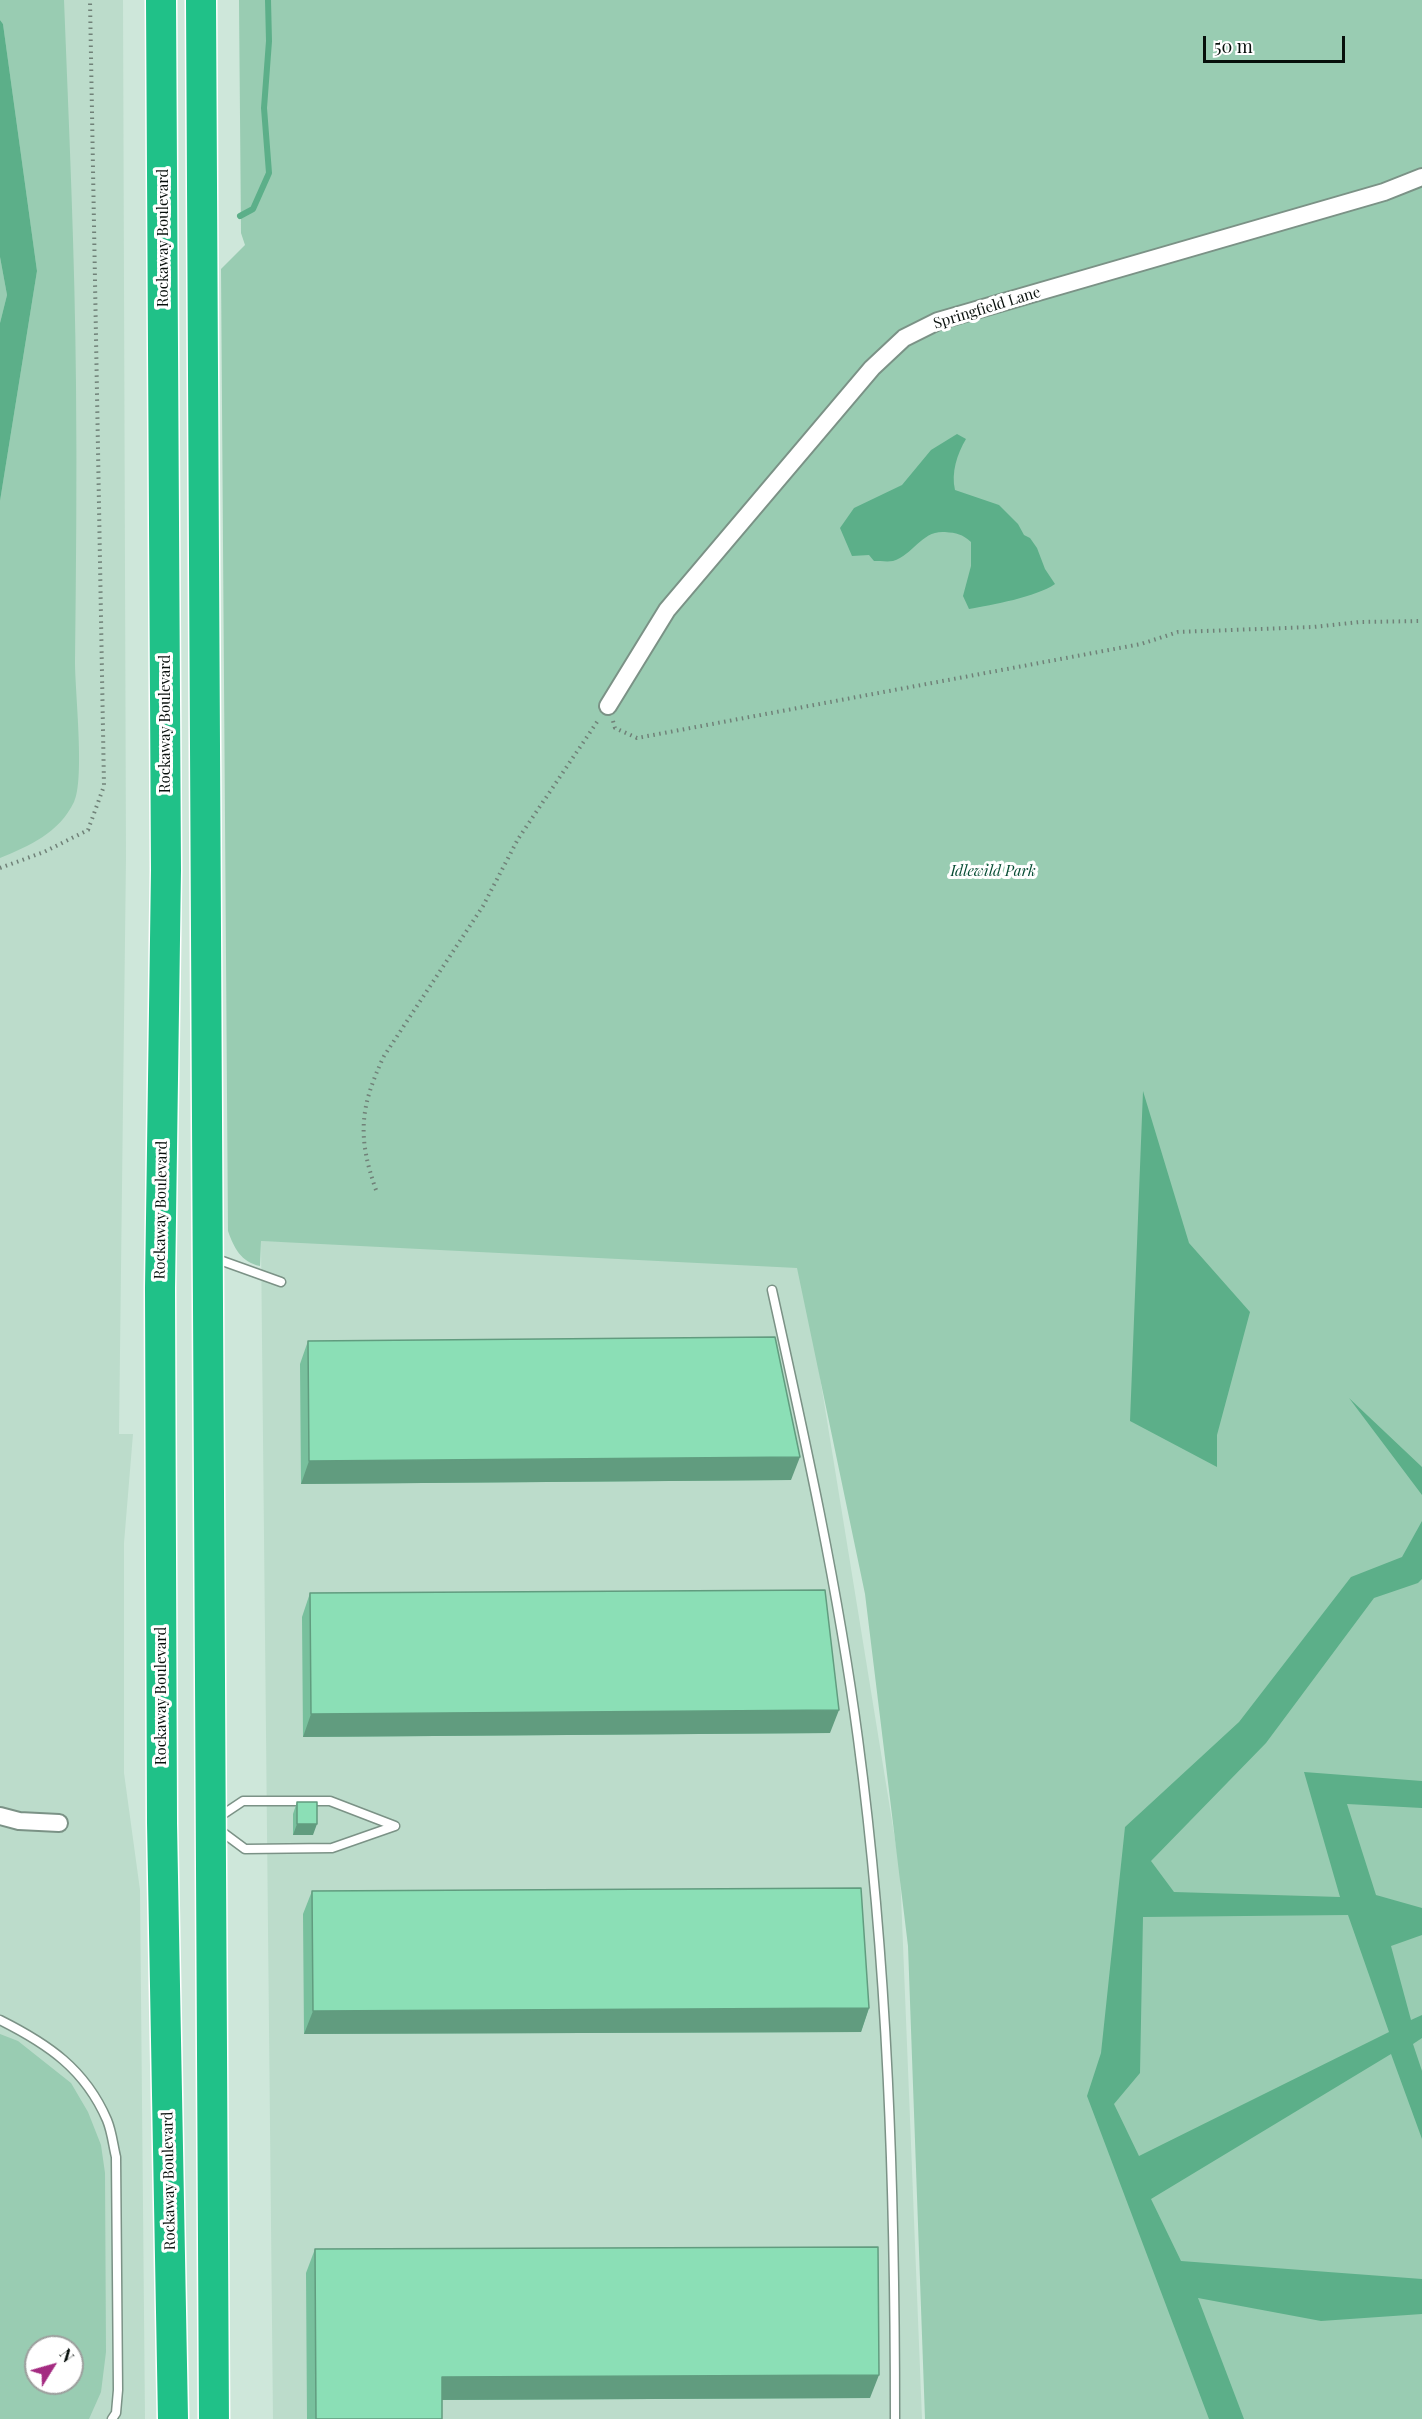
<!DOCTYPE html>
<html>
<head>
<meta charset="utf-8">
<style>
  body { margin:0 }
  #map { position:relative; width:1422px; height:2419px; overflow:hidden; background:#cee7da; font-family:"Playfair Display",serif }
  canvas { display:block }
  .north { position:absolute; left:24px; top:2335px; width:60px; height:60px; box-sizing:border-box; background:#fff; border:2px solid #9c9f9d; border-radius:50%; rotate:53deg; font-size:16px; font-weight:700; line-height:24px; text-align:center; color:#070f0b }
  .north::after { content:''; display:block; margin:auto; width:21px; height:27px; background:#a42b81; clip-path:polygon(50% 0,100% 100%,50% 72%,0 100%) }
  .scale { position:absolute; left:1203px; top:36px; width:142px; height:27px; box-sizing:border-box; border:3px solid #070f0b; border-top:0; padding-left:8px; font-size:18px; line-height:21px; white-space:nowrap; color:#070f0b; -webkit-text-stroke:4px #fff; paint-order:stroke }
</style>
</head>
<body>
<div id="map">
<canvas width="1422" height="2419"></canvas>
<div class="north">N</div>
<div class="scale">50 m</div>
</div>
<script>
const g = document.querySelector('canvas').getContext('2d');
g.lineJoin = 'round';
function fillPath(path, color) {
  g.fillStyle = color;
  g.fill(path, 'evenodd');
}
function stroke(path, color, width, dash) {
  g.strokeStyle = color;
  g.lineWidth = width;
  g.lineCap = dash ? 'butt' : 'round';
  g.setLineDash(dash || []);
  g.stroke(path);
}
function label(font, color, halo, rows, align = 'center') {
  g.font = font + ' "Playfair Display",serif';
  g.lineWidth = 6;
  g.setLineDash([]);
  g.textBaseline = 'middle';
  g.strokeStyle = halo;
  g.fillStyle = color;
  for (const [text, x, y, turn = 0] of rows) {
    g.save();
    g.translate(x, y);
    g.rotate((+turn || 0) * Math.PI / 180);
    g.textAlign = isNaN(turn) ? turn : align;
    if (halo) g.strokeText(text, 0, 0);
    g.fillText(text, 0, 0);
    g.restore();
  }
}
fillPath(new Path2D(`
  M 0,0 L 123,0 L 126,857 L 119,1434 L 133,1434 L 124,1543 L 124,1773 L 140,1890 L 145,2419 L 0,2419 ZM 36,2347 L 72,2347 L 72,2383 L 36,2383 Z
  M 261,1241 L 800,1254 L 900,1870 L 922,2419 L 273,2419 Z`), '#bcdccb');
fillPath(new Path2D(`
  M 0,0 L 64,0 C 69,128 75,257 76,385 C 77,478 76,570 75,662 C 75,692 85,780 74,802 C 59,833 29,846 0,858 L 0,501 L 37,271 L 3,24 L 0,20 Z
  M 239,0 L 1422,0 L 1422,2419 L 925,2419 L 908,1946 L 865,1594 L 797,1268 L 261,1241 L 260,1266 C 241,1262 234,1248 228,1231 L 221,269 L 245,245 L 241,233 Z
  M 0,257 L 7,295 L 0,323 Z
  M 0,2034 L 18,2041 L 71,2083 L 88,2112 L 101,2145 L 105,2173 L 106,2352 L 101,2392 L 89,2419 L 0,2419 ZM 36,2347 L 72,2347 L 72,2383 L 36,2383 Z`), '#99ccb2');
fillPath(new Path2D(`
  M 0,20 L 3,24 L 37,271 L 0,501 L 0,323 L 7,295 L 0,257 Z
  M 957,434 L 966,439 C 957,454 951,473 955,490 L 999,505 L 1018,524 L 1024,535 L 1030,538 L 1037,548 L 1045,569 L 1055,584 C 1036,597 992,605 969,609 L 963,596 L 971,566 L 971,542 C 962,534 957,533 945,532 C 922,530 914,554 893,561 C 888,562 880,561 874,561 L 869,555 L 852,556 L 840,528 L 854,508 L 902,485 L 931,450 Z
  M 1143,1091 L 1189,1243 L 1250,1312 L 1217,1435 L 1217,1467 L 1130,1421 Z
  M 1349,1398 L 1422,1467 L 1422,1495 Z
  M 1422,1521 L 1422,1579 L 1418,1583 L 1374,1598 L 1266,1743 L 1151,1861 L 1174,1892 L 1340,1897 L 1304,1772 L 1422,1781 L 1422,1808 L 1347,1804 L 1376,1895 L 1422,1908 L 1422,1935 L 1391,1946 L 1411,2020 L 1422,2015 L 1422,2038 L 1413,2044 L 1422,2071 L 1422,2139 L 1391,2054 L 1151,2199 L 1181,2261 L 1422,2279 L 1422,2314 L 1321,2321 L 1198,2298 L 1244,2419 L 1209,2419 L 1087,2096 L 1101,2053 L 1125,1827 L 1239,1722 L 1351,1577 L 1402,1557 ZM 1348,1915 L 1389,2032 L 1139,2156 L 1114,2104 L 1140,2073 L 1143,1917 Z`), '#5caf89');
stroke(new Path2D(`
  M 240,216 L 253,209 L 269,173 L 264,108 L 269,41 L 268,0`), '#5caf89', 6);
const lane = new Path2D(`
  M 214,1258 L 281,1282
  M 772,1290 C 805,1439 838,1588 858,1739 C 888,1964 895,2192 895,2419
  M 243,1801 L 330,1801 L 395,1826 L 332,1848 L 245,1849 L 210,1823 Z
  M 0,2020 C 48,2044 85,2069 107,2120 C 112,2132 113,2145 116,2157 L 118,2390 L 116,2413 L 112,2419`);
const street = new Path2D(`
  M 608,706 L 667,610 L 872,368 L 904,338 L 938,321 L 1384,192 L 1422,177
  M 0,1816 L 19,1821 L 59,1823`);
const highway = new Path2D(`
  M 161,0 L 166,870 L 160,1288 L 162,1823 L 173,2419
  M 201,0 L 214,2419`);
stroke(lane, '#7b9286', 11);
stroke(street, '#7b9286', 20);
stroke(highway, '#fff', 33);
stroke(new Path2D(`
  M 613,721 L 615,728 L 637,738 L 1141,644 L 1178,632 L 1313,627 L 1360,622 L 1422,621
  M 0,868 L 44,852 L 88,830 L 104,786 L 90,0
  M 376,1190 C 357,1136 360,1107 384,1056 L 483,906 L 518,839 L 599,719`), '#708178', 4, [1.5, 4.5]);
stroke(lane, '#fff', 8);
stroke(street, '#fff', 16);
stroke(highway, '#20c188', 30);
fillPath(new Path2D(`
  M 308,1341 L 791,1480 L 301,1484 L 300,1364 Z
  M 310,1593 L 830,1733 L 303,1737 L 302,1617 Z
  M 297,1802 L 313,1835 L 293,1835 L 293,1814 Z
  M 312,1891 L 869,2008 L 861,2032 L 304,2034 L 303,1914 Z
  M 315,2249 L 870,2398 L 442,2400 L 442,2419 L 307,2419 L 306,2273 Z`), '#78c09d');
fillPath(new Path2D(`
  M 800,1457 L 791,1480 L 301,1484 L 309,1461 Z
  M 839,1710 L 830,1733 L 303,1737 L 311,1714 Z
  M 297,1824 L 317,1824 L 313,1835 L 293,1835 Z
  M 869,2008 L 861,2032 L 304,2034 L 313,2011 Z
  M 879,2375 L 870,2398 L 434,2400 L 442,2377 Z`), '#619c7f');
const building = new Path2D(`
  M 775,1337 L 800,1457 L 309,1461 L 308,1341 Z
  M 825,1590 L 839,1710 L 311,1714 L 310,1593 Z
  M 297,1802 L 317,1802 L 317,1824 L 297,1824 Z
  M 861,1888 L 869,2008 L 313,2011 L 312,1891 Z
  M 878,2247 L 879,2375 L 442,2377 L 442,2419 L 316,2419 L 315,2249 Z`);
fillPath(building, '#8bdfb6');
stroke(building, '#619c7f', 1.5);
label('15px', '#070f0b', '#fff', [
  ["Rockaway Boulevard",163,238,-90],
  ["Springfield Lane",987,308,-17],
  ["Rockaway Boulevard",165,724,-90],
  ["Rockaway Boulevard",161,1210,-89],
  ["Rockaway Boulevard",161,1696,-90],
  ["Rockaway Boulevard",169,2181,-91]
]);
label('italic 15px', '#064c33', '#fff', [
  ["Idlewild Park",993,871]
]);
</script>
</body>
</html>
